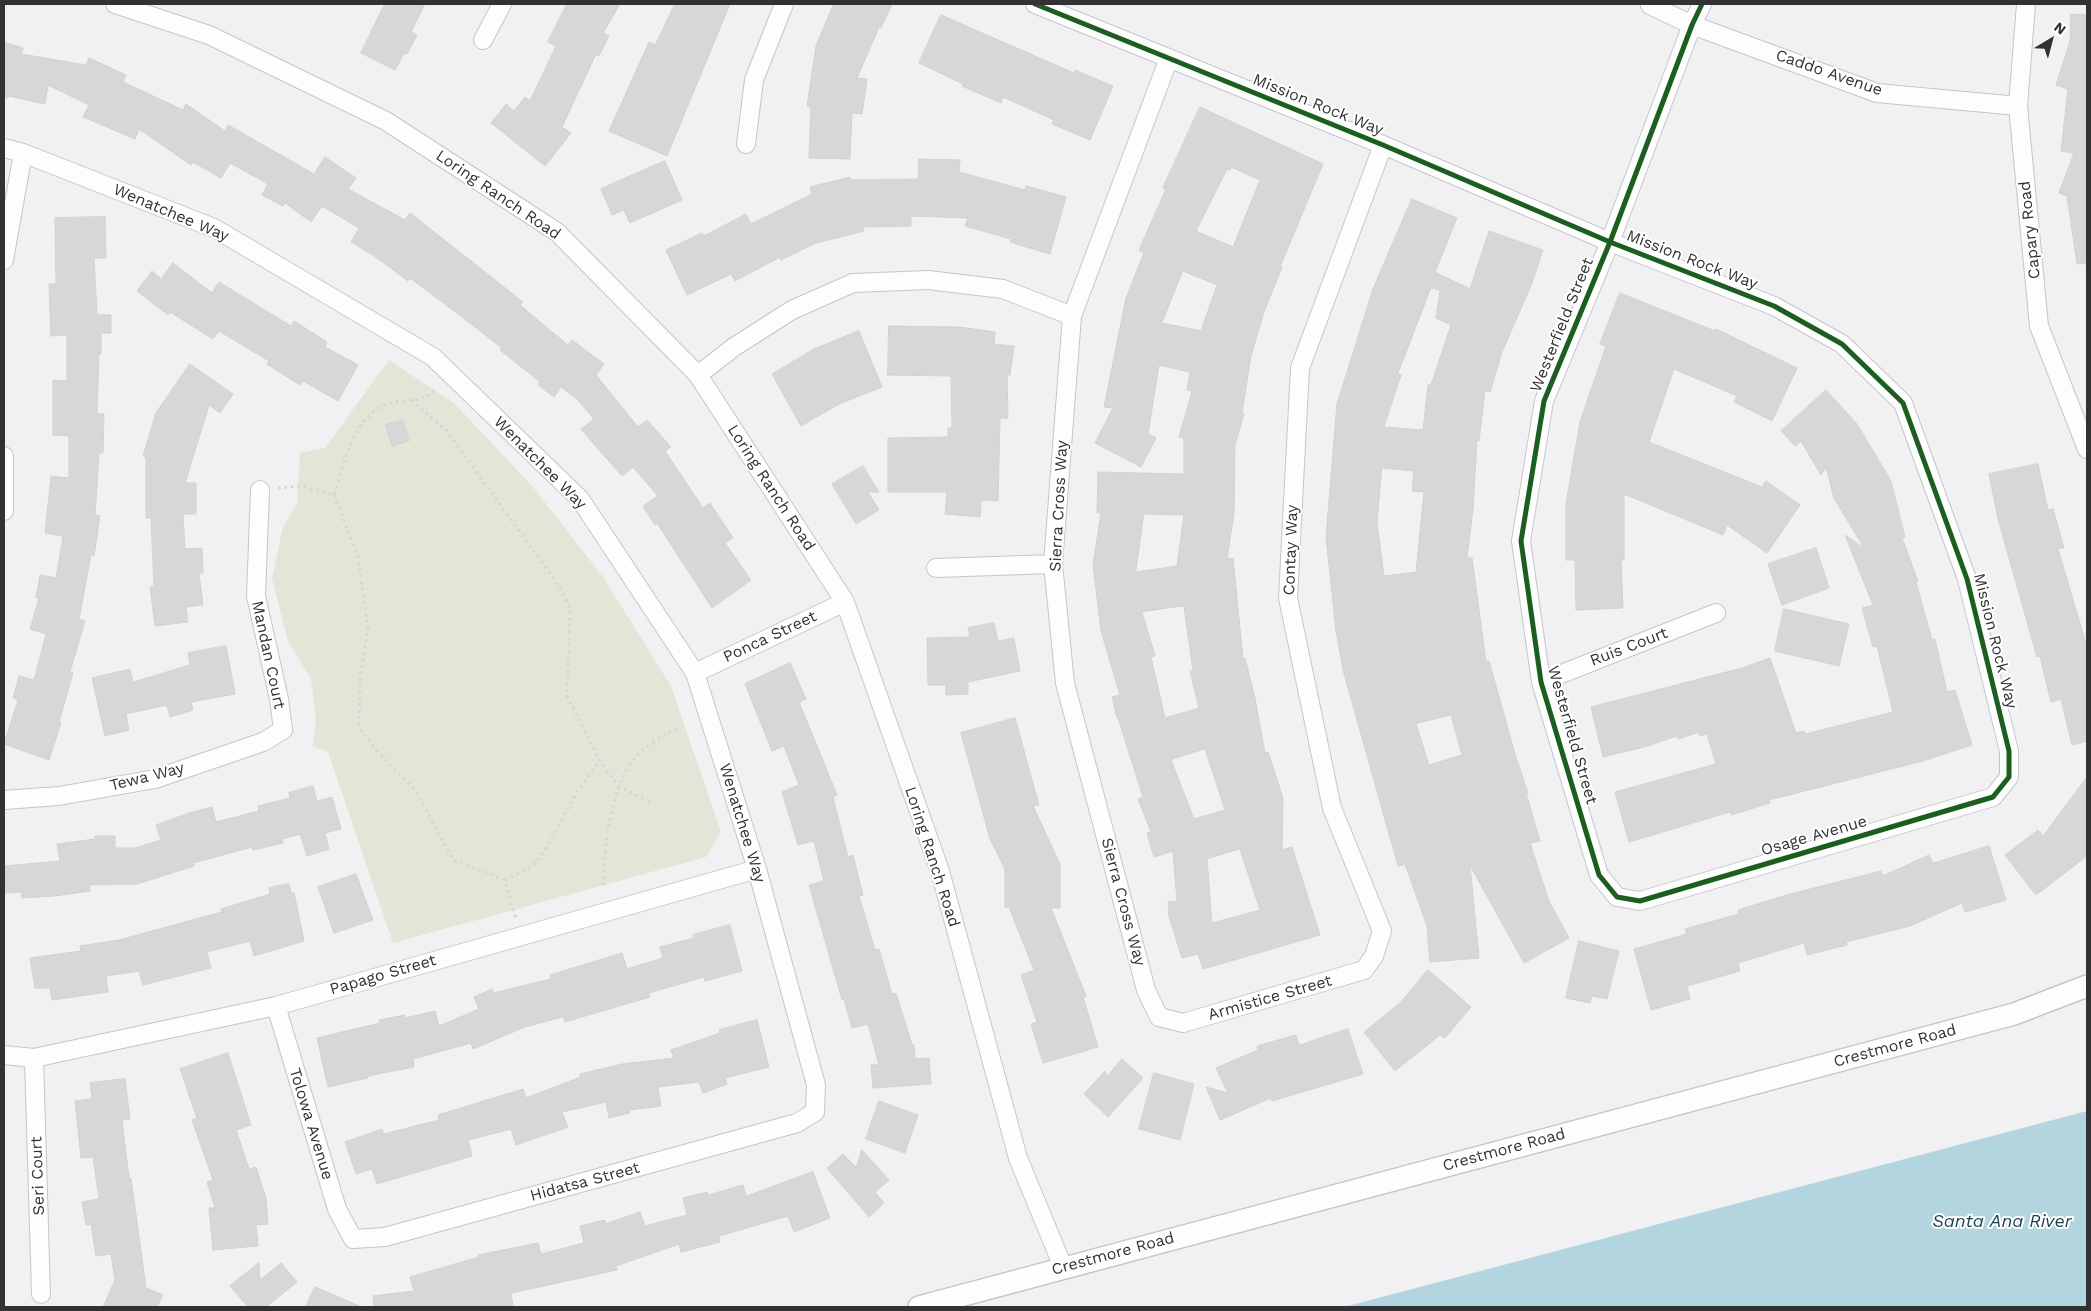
<!DOCTYPE html>
<html>
<head>
<meta charset="utf-8">
<style>
  body { margin:0 }
  #map { position:relative; width:2091px; height:1311px; overflow:hidden; background:#f1f1f3; font-family:"Work Sans",sans-serif }
  canvas { display:block }
  .frame { position:absolute; inset:0; border:5px solid #323234; pointer-events:none }
  .north { position:absolute; left:2026px; top:15px; width:50px; height:50px; -webkit-text-stroke:4px #fff; paint-order:stroke; rotate:37deg; font-size:14px; font-weight:700; line-height:20px; text-align:center; color:#323234 }
  .north::after { content:''; display:block; margin:auto; width:18px; height:22px; background:#323234; clip-path:polygon(50% 0,100% 100%,50% 72%,0 100%) }
</style>
</head>
<body>
<div id="map">
<canvas width="2091" height="1311"></canvas>
<div class="frame"></div>
<div class="north">N</div>
</div>
<script>
const g = document.querySelector('canvas').getContext('2d');
g.lineJoin = 'round';
function fillPath(path, color) {
  g.fillStyle = color;
  g.fill(path, 'evenodd');
}
function stroke(path, color, width, dash) {
  g.strokeStyle = color;
  g.lineWidth = width;
  g.lineCap = dash ? 'butt' : 'round';
  g.setLineDash(dash || []);
  g.stroke(path);
}
function label(font, color, halo, rows, align = 'center') {
  g.font = font + ' "Work Sans",sans-serif';
  g.lineWidth = 4;
  g.setLineDash([]);
  g.textBaseline = 'middle';
  g.strokeStyle = halo;
  g.fillStyle = color;
  for (const [text, x, y, turn = 0] of rows) {
    g.save();
    g.translate(x, y);
    g.rotate((+turn || 0) * Math.PI / 180);
    g.textAlign = isNaN(turn) ? turn : align;
    if (halo) g.strokeText(text, 0, 0);
    g.fillText(text, 0, 0);
    g.restore();
  }
}
fillPath(new Path2D(`
  M 389,360 L 455,404 L 533,487 L 603,577 L 671,686 L 721,832 L 706,857 L 393,943 L 328,752 L 313,746 L 316,720 L 311,679 L 288,641 L 272,578 L 283,527 L 297,503 L 300,453 L 325,448 Z`), '#e3e5d7');
fillPath(new Path2D(`
  M 2087,1111 L 2087,1307 L 1344,1307 Z`), '#b3d5df');
const building = new Path2D(`
  M 385,4 L 425,4 L 411,32 L 417,35 L 407,54 L 404,53 L 395,70 L 361,53 Z
  M 567,4 L 620,4 L 603,33 L 609,36 L 599,56 L 596,54 L 562,127 L 571,133 L 545,166 L 491,123 L 506,104 L 514,111 L 525,97 L 530,101 L 556,46 L 548,42 Z
  M 675,4 L 730,4 L 667,156 L 609,131 L 649,42 L 655,45 Z
  M 834,4 L 892,4 L 881,28 L 879,27 L 857,78 L 867,79 L 862,114 L 852,113 L 850,159 L 809,158 L 811,107 L 807,106 L 816,46 Z
  M 2071,14 L 2087,15 L 2087,263 L 2077,264 L 2067,196 L 2059,193 L 2074,153 L 2061,151 L 2068,89 L 2056,85 L 2070,41 Z
  M 941,15 L 1074,73 L 1075,70 L 1113,86 L 1090,140 L 1052,124 L 1054,120 L 1003,97 L 1001,103 L 962,86 L 963,84 L 919,63 Z
  M 4,42 L 23,48 L 21,54 L 86,65 L 89,58 L 126,75 L 123,82 L 183,110 L 186,104 L 225,131 L 228,125 L 314,174 L 325,157 L 356,178 L 348,189 L 405,220 L 410,213 L 523,302 L 520,305 L 568,345 L 572,340 L 604,364 L 596,375 L 638,427 L 647,420 L 671,447 L 665,451 L 703,508 L 710,503 L 733,538 L 725,543 L 751,580 L 712,608 L 657,523 L 655,525 L 643,506 L 658,496 L 633,467 L 622,476 L 592,442 L 581,429 L 594,419 L 576,398 L 561,387 L 554,397 L 538,385 L 540,382 L 500,350 L 502,348 L 462,317 L 410,278 L 408,281 L 373,255 L 351,242 L 359,228 L 322,206 L 311,222 L 285,203 L 283,206 L 262,195 L 268,184 L 230,163 L 221,178 L 193,162 L 191,165 L 139,129 L 135,139 L 83,117 L 89,105 L 48,85 L 45,104 L 9,96 L 8,98 L 4,98 Z
  M 1200,107 L 1323,164 L 1280,267 L 1282,267 L 1264,312 L 1251,356 L 1242,413 L 1244,414 L 1235,445 L 1234,513 L 1227,559 L 1233,558 L 1243,659 L 1245,658 L 1255,698 L 1265,753 L 1268,752 L 1283,798 L 1282,850 L 1292,847 L 1320,935 L 1203,969 L 1198,954 L 1182,958 L 1169,917 L 1168,902 L 1177,901 L 1173,851 L 1154,857 L 1147,833 L 1151,832 L 1138,799 L 1143,797 L 1118,718 L 1117,718 L 1112,697 L 1120,695 L 1101,631 L 1093,565 L 1101,513 L 1097,513 L 1098,472 L 1184,474 L 1184,439 L 1179,437 L 1192,391 L 1187,390 L 1190,372 L 1159,365 L 1148,434 L 1156,438 L 1141,467 L 1095,443 L 1113,408 L 1104,407 L 1126,298 L 1144,253 L 1139,250 L 1166,189 L 1163,188 ZM 1231,167 L 1260,180 L 1233,247 L 1196,231 L 1227,169 L 1230,170 ZM 1183,271 L 1217,285 L 1201,331 L 1162,323 ZM 1144,514 L 1184,515 L 1177,566 L 1136,572 ZM 1184,606 L 1193,671 L 1190,671 L 1199,708 L 1165,718 L 1151,657 L 1155,656 L 1142,612 ZM 1205,749 L 1225,810 L 1194,819 L 1171,760 ZM 1240,849 L 1260,910 L 1212,923 L 1207,859 Z
  M 919,159 L 960,160 L 959,172 L 1025,190 L 1026,186 L 1066,197 L 1050,254 L 1010,242 L 1011,239 L 965,226 L 968,218 L 911,216 L 911,226 L 863,227 L 864,231 L 816,243 L 781,260 L 780,257 L 735,281 L 731,274 L 687,295 L 666,250 L 702,233 L 704,236 L 746,214 L 751,224 L 812,194 L 810,187 L 850,177 L 850,180 L 918,179 Z
  M 665,161 L 682,200 L 630,223 L 624,210 L 612,215 L 601,189 Z
  M 1412,199 L 1457,218 L 1435,272 L 1470,289 L 1489,231 L 1543,250 L 1532,283 L 1502,352 L 1490,392 L 1485,391 L 1479,441 L 1477,440 L 1473,509 L 1467,558 L 1472,558 L 1486,662 L 1489,661 L 1515,754 L 1528,793 L 1526,793 L 1540,841 L 1530,843 L 1549,901 L 1569,938 L 1524,963 L 1470,865 L 1479,958 L 1430,962 L 1427,926 L 1405,864 L 1398,866 L 1343,670 L 1336,631 L 1326,537 L 1337,404 L 1373,289 ZM 1431,288 L 1440,290 L 1436,318 L 1451,325 L 1431,385 L 1428,385 L 1423,430 L 1384,427 L 1401,375 L 1398,374 ZM 1382,468 L 1414,471 L 1412,491 L 1424,492 L 1416,572 L 1384,576 L 1377,523 ZM 1451,715 L 1462,755 L 1429,765 L 1416,724 Z
  M 105,217 L 106,258 L 94,258 L 97,315 L 111,315 L 111,333 L 101,333 L 101,354 L 99,354 L 97,414 L 104,414 L 103,453 L 99,453 L 95,515 L 100,516 L 94,556 L 91,555 L 79,619 L 85,621 L 70,672 L 73,673 L 59,722 L 61,723 L 49,760 L 4,744 L 18,700 L 13,698 L 19,676 L 34,680 L 46,634 L 30,629 L 39,598 L 36,598 L 40,575 L 56,578 L 63,536 L 45,533 L 51,476 L 69,478 L 69,436 L 53,435 L 53,380 L 67,381 L 67,335 L 51,336 L 49,284 L 56,284 L 55,218 Z
  M 173,263 L 212,293 L 219,282 L 291,326 L 294,321 L 327,342 L 325,347 L 358,365 L 338,401 L 303,381 L 300,385 L 267,364 L 269,361 L 219,331 L 213,339 L 170,312 L 168,315 L 137,291 L 152,271 L 161,279 Z
  M 1620,293 L 1715,331 L 1716,329 L 1797,368 L 1772,421 L 1734,402 L 1737,396 L 1674,369 L 1649,442 L 1762,487 L 1766,481 L 1800,505 L 1767,553 L 1727,525 L 1723,535 L 1624,494 L 1624,560 L 1621,560 L 1623,608 L 1576,610 L 1575,560 L 1566,560 L 1566,504 L 1580,422 L 1606,346 L 1600,344 Z
  M 889,326 L 959,327 L 995,332 L 994,344 L 1014,346 L 1010,375 L 1007,375 L 1008,418 L 1000,418 L 998,501 L 981,500 L 980,517 L 945,514 L 947,492 L 888,492 L 888,438 L 948,437 L 948,428 L 952,428 L 951,376 L 888,375 Z
  M 859,331 L 882,387 L 839,404 L 801,426 L 772,374 L 814,349 Z
  M 190,364 L 233,394 L 220,413 L 209,405 L 185,483 L 196,483 L 196,514 L 183,514 L 185,549 L 202,548 L 203,573 L 199,573 L 203,605 L 186,607 L 188,622 L 155,626 L 150,587 L 154,586 L 151,518 L 146,518 L 146,457 L 143,456 L 156,413 Z
  M 1826,390 L 1857,424 L 1891,481 L 1905,537 L 1902,538 L 1918,581 L 1916,582 L 1932,640 L 1935,639 L 1947,692 L 1955,690 L 1972,745 L 1923,761 L 1769,800 L 1770,803 L 1731,815 L 1730,812 L 1629,842 L 1615,792 L 1716,764 L 1707,734 L 1700,736 L 1699,732 L 1678,739 L 1677,736 L 1644,747 L 1603,757 L 1591,707 L 1742,668 L 1770,658 L 1796,733 L 1804,731 L 1805,734 L 1893,712 L 1877,646 L 1873,647 L 1862,608 L 1873,605 L 1845,535 L 1864,548 L 1834,498 L 1826,467 L 1821,475 L 1801,441 L 1795,446 L 1781,431 Z
  M 403,421 L 409,441 L 392,446 L 386,425 Z
  M 2038,464 L 2048,510 L 2053,509 L 2064,548 L 2058,549 L 2087,647 L 2087,741 L 2072,745 L 2061,699 L 2051,702 L 2040,656 L 2037,657 L 1998,519 L 1989,474 Z
  M 863,466 L 879,492 L 868,492 L 879,510 L 856,524 L 832,484 Z
  M 1816,548 L 1829,588 L 1782,605 L 1768,564 Z
  M 1784,609 L 1849,624 L 1839,666 L 1775,651 Z
  M 994,623 L 998,641 L 1014,638 L 1020,671 L 968,682 L 968,694 L 946,695 L 946,685 L 928,685 L 927,638 L 970,637 L 968,628 Z
  M 226,646 L 235,694 L 191,702 L 193,710 L 170,717 L 167,705 L 126,714 L 129,730 L 105,736 L 92,678 L 130,669 L 133,682 L 190,665 L 188,653 Z
  M 790,663 L 806,699 L 799,702 L 837,795 L 833,797 L 848,857 L 853,855 L 863,895 L 859,896 L 875,950 L 879,949 L 892,994 L 896,993 L 912,1045 L 914,1045 L 915,1059 L 929,1058 L 931,1084 L 873,1088 L 871,1065 L 879,1065 L 868,1024 L 852,1028 L 844,999 L 842,1000 L 809,885 L 824,881 L 814,841 L 798,845 L 782,792 L 799,785 L 784,746 L 772,751 L 745,684 Z
  M 1015,718 L 1039,805 L 1033,806 L 1060,864 L 1060,908 L 1051,908 L 1086,996 L 1083,997 L 1098,1047 L 1043,1063 L 1031,1024 L 1037,1022 L 1021,975 L 1034,970 L 1009,907 L 1005,907 L 1005,869 L 990,839 L 961,733 Z
  M 2087,777 L 2087,856 L 2036,895 L 2005,855 L 2038,830 L 2043,836 Z
  M 313,786 L 317,801 L 332,797 L 341,829 L 325,833 L 329,849 L 307,856 L 300,834 L 282,839 L 283,843 L 253,850 L 252,847 L 193,863 L 194,866 L 137,884 L 89,885 L 90,891 L 54,896 L 22,898 L 21,892 L 4,893 L 4,866 L 60,861 L 57,844 L 95,839 L 95,836 L 115,836 L 115,848 L 135,848 L 161,840 L 156,825 L 189,813 L 212,807 L 216,822 L 259,811 L 258,806 L 290,798 L 289,793 Z
  M 1989,846 L 2006,900 L 1965,912 L 1962,903 L 1910,926 L 1846,942 L 1847,945 L 1807,955 L 1804,943 L 1738,963 L 1740,971 L 1687,986 L 1690,999 L 1651,1010 L 1634,949 L 1687,934 L 1685,929 L 1739,914 L 1738,910 L 1790,894 L 1881,871 L 1883,876 L 1929,855 L 1933,863 Z
  M 356,874 L 373,920 L 334,933 L 318,887 Z
  M 289,884 L 291,893 L 294,893 L 304,941 L 254,956 L 250,941 L 207,952 L 211,968 L 143,985 L 139,971 L 106,976 L 108,992 L 52,1000 L 50,988 L 35,988 L 30,958 L 81,951 L 80,946 L 119,940 L 222,912 L 221,909 L 270,894 L 269,888 Z
  M 730,925 L 742,971 L 705,981 L 704,977 L 649,993 L 650,997 L 565,1022 L 563,1017 L 525,1027 L 473,1049 L 471,1043 L 413,1059 L 414,1067 L 368,1076 L 368,1078 L 328,1087 L 317,1038 L 380,1023 L 379,1020 L 405,1015 L 405,1018 L 435,1011 L 439,1026 L 479,1009 L 474,997 L 492,989 L 493,993 L 551,979 L 550,975 L 622,953 L 627,969 L 663,958 L 660,947 L 694,938 L 693,935 Z
  M 1579,941 L 1619,951 L 1607,999 L 1592,996 L 1590,1003 L 1566,998 Z
  M 1428,970 L 1471,1007 L 1445,1038 L 1440,1035 L 1395,1071 L 1364,1032 L 1399,1004 Z
  M 757,1020 L 769,1067 L 725,1078 L 727,1084 L 703,1093 L 699,1082 L 658,1087 L 661,1106 L 629,1110 L 630,1113 L 609,1118 L 606,1102 L 562,1112 L 568,1127 L 516,1145 L 511,1129 L 468,1140 L 472,1156 L 377,1184 L 372,1169 L 356,1174 L 345,1142 L 382,1129 L 384,1134 L 439,1120 L 438,1115 L 523,1089 L 526,1098 L 581,1077 L 580,1074 L 622,1064 L 674,1058 L 671,1050 L 720,1033 L 719,1030 Z
  M 1348,1029 L 1363,1074 L 1272,1101 L 1271,1098 L 1220,1120 L 1206,1087 L 1228,1093 L 1216,1068 L 1258,1050 L 1257,1046 L 1296,1035 L 1299,1045 Z
  M 228,1053 L 251,1125 L 236,1130 L 249,1169 L 256,1167 L 266,1198 L 268,1224 L 256,1225 L 258,1246 L 213,1250 L 209,1208 L 215,1208 L 207,1182 L 213,1180 L 192,1120 L 197,1118 L 180,1069 Z
  M 1122,1059 L 1143,1078 L 1108,1117 L 1084,1094 L 1105,1071 L 1107,1076 Z
  M 1154,1073 L 1194,1084 L 1180,1140 L 1139,1129 Z
  M 125,1079 L 130,1119 L 122,1120 L 129,1178 L 131,1178 L 146,1288 L 163,1295 L 157,1307 L 103,1307 L 115,1280 L 111,1254 L 96,1256 L 91,1224 L 86,1225 L 82,1202 L 99,1199 L 93,1157 L 81,1158 L 75,1101 L 92,1099 L 90,1083 Z
  M 879,1101 L 918,1115 L 905,1153 L 866,1139 Z
  M 862,1150 L 889,1180 L 875,1192 L 884,1203 L 869,1217 L 827,1168 L 843,1154 L 856,1167 Z
  M 813,1172 L 830,1218 L 794,1232 L 788,1216 L 719,1236 L 720,1242 L 681,1252 L 679,1244 L 616,1266 L 617,1270 L 511,1293 L 513,1307 L 374,1307 L 373,1296 L 414,1291 L 410,1277 L 479,1257 L 478,1255 L 538,1243 L 541,1254 L 584,1243 L 580,1226 L 605,1220 L 605,1224 L 640,1212 L 645,1226 L 687,1215 L 683,1198 L 707,1192 L 708,1195 L 743,1185 L 746,1196 Z
  M 259,1263 L 260,1280 L 281,1263 L 297,1282 L 266,1307 L 248,1307 L 230,1286 Z
  M 315,1287 L 362,1307 L 306,1307 Z`);
fillPath(building, '#d6d7d8');
stroke(building, '#d0d1d2', 1);
const minor = new Path2D(`
  M 115,4 L 209,35 L 386,121 L 557,232 L 698,375 L 845,602 L 940,871 L 1018,1158 L 1063,1267
  M 1035,4 L 1383,145 L 1610,242 L 1774,306 L 1842,344 L 1903,403 L 1967,579 L 2009,751 L 2009,777 L 1993,797 L 1640,901 L 1617,897 L 1599,875 L 1541,682 L 1521,541 L 1544,401 L 1610,242 L 1692,25 L 1702,4
  M 2026,4 L 2018,106 L 2039,326 L 2087,449
  M 1650,5 L 1692,25 L 1877,93 L 2018,106
  M 483,40 L 502,4
  M 1169,58 L 1072,316 L 1053,564 L 1065,683 L 1146,990 L 1159,1017 L 1183,1023 L 1364,970 L 1374,956 L 1382,931 L 1332,808 L 1288,598 L 1300,368 L 1383,145
  M 746,144 L 754,80 L 784,4
  M 4,148 L 23,153 L 214,228 L 433,357 L 580,499 L 695,673 L 757,869 L 816,1085 L 815,1112 L 797,1123 L 385,1237 L 353,1239 L 337,1209 L 276,1006
  M 4,260 L 23,153
  M 698,375 L 734,347 L 792,310 L 853,283 L 928,280 L 1003,289 L 1072,316
  M 4,456 L 4,511
  M 936,568 L 1053,564
  M 695,673 L 845,602
  M 1541,682 L 1716,613
  M 4,800 L 59,796 L 155,779 L 263,742 L 283,730 L 279,699 L 256,596 L 260,490
  M 4,1055 L 34,1058 L 276,1006 L 757,869
  M 34,1058 L 41,1294`);
const tertiary = new Path2D(`
  M 919,1307 L 2014,1014 L 2087,986`);
stroke(minor, '#c5c6c7', 20);
stroke(tertiary, '#c5c6c7', 24);
stroke(new Path2D(`
  M 411,400 L 447,431 L 557,583 L 570,608 L 567,696 L 600,761 L 618,786 L 651,802
  M 278,488 L 303,486 L 334,495 C 344,464 353,417 387,404 C 407,397 421,405 437,388
  M 334,495 L 358,557 L 368,628 L 360,678 L 359,727 L 378,752 L 416,791 L 453,860 L 505,880 L 516,918
  M 505,880 L 532,867 L 545,850 L 578,790 L 600,761
  M 604,885 C 603,849 612,776 641,751 C 653,742 667,734 680,726`), '#d6d6d7', 3, [2.5, 4]);
stroke(minor, '#fdfdfd', 18);
stroke(tertiary, '#fdfdfd', 21);
stroke(new Path2D(`
  M 1035,4 L 1383,145 L 1610,242 L 1774,306 L 1842,344 L 1903,403 L 1967,579 L 2009,751 L 2009,777 L 1993,797 L 1640,901 L 1617,897 L 1599,875 L 1541,682 L 1521,541 L 1544,401 L 1610,242 L 1692,25 L 1702,4`), '#1b5e20', 5);
label('16px', '#323234', '#fff', [
  ["Caddo Avenue",1829,73,19],
  ["Mission Rock Way",1318,105,22],
  ["Loring Ranch Road",498,195,34],
  ["Wenatchee Way",171,213,23],
  ["Capary Road",2030,230,-96],
  ["Mission Rock Way",1692,260,21],
  ["Westerfield Street",1562,325,-68],
  ["Wenatchee Way",540,463,45],
  ["Loring Ranch Road",771,488,57],
  ["Sierra Cross Way",1059,506,-87],
  ["Contay Way",1291,550,-88],
  ["Ponca Street",770,637,-25],
  ["Mission Rock Way",1995,641,76],
  ["Ruis Court",1629,647,-21],
  ["Mandan Court",268,655,78],
  ["Westerfield Street",1572,735,74],
  ["Tewa Way",147,777,-14],
  ["Wenatchee Way",742,823,73],
  ["Osage Avenue",1814,836,-16],
  ["Loring Ranch Road",932,857,72],
  ["Sierra Cross Way",1123,902,75],
  ["Papago Street",383,975,-16],
  ["Armistice Street",1270,998,-16],
  ["Crestmore Road",1895,1046,-15],
  ["Tolowa Avenue",311,1124,73],
  ["Crestmore Road",1504,1150,-15],
  ["Seri Court",38,1176,-92],
  ["Hidatsa Street",585,1182,-15],
  ["Crestmore Road",1113,1254,-15]
]);
label('italic 18px', '#18434d', '#fff', [
  ["Santa Ana River",2002,1222]
]);
</script>
</body>
</html>
